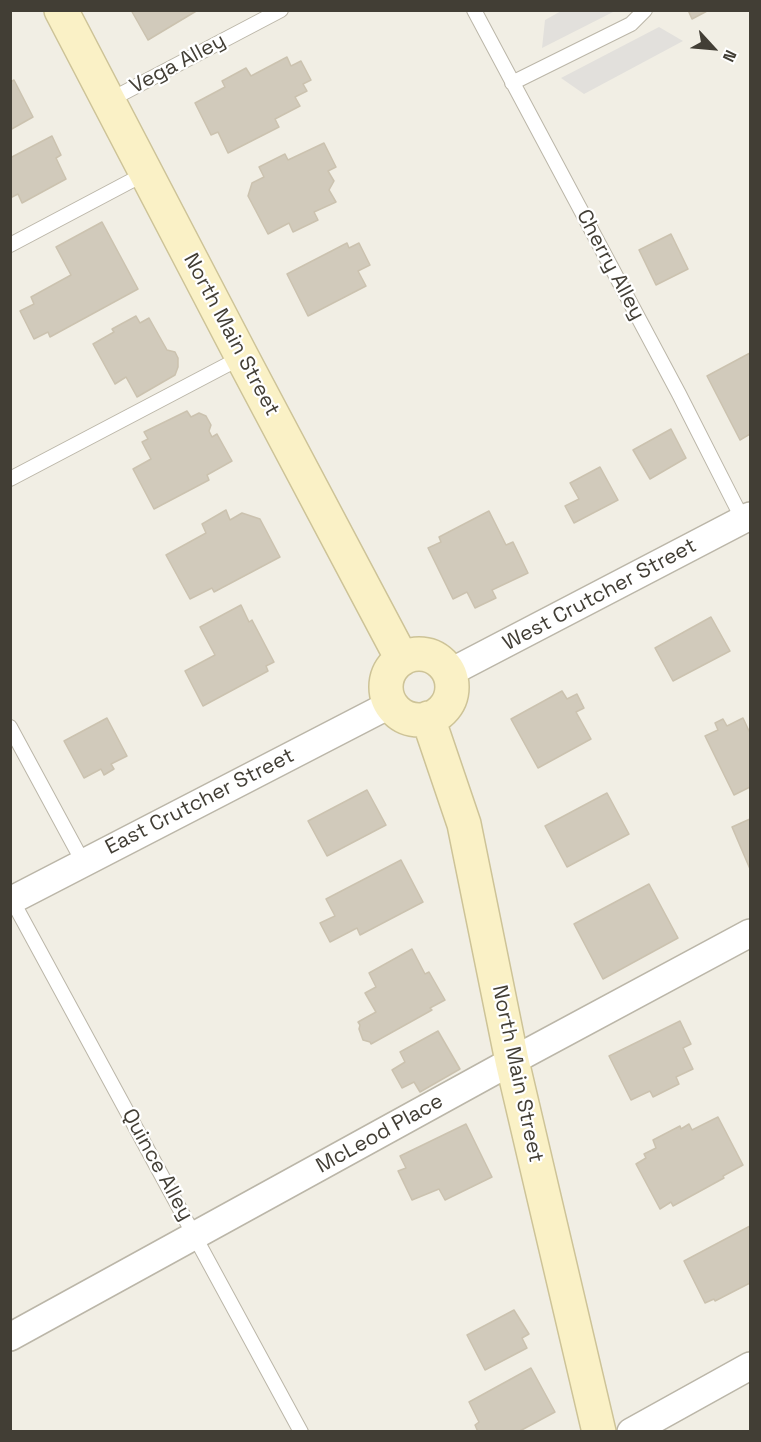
<!DOCTYPE html>
<html>
<head>
<meta charset="utf-8">
<style>
  body { margin:0 }
  #map { position:relative; width:761px; height:1442px; overflow:hidden; background:#f1eee4; font-family:"Space Grotesk",sans-serif }
  canvas { display:block }
  .frame { position:absolute; inset:0; border:12px solid #423e35; pointer-events:none }
  .north { position:absolute; left:683px; top:18px; width:60px; height:60px; -webkit-text-stroke:4px #fff; paint-order:stroke; rotate:116deg; font-size:16px; font-weight:700; line-height:24px; text-align:center; color:#423e35 }
  .north::after { content:''; display:block; margin:auto; width:21px; height:27px; background:#423e35; clip-path:polygon(50% 0,100% 100%,50% 72%,0 100%) }
</style>
</head>
<body>
<div id="map">
<canvas width="761" height="1442"></canvas>
<div class="frame"></div>
<div class="north">N</div>
</div>
<script>
const g = document.querySelector('canvas').getContext('2d');
g.lineJoin = 'round';
function fillPath(path, color) {
  g.fillStyle = color;
  g.fill(path, 'evenodd');
}
function stroke(path, color, width, dash) {
  g.strokeStyle = color;
  g.lineWidth = width;
  g.lineCap = dash ? 'butt' : 'round';
  g.setLineDash(dash || []);
  g.stroke(path);
}
function label(font, color, halo, rows, align = 'center') {
  g.font = font + ' "Space Grotesk",sans-serif';
  g.lineWidth = 4.5;
  g.setLineDash([]);
  g.textBaseline = 'middle';
  g.strokeStyle = halo;
  g.fillStyle = color;
  for (const [text, x, y, turn = 0] of rows) {
    g.save();
    g.translate(x, y);
    g.rotate((+turn || 0) * Math.PI / 180);
    g.textAlign = isNaN(turn) ? turn : align;
    if (halo) g.strokeText(text, 0, 0);
    g.fillText(text, 0, 0);
    g.restore();
  }
}
fillPath(new Path2D(`
  M 563,10 L 615,10 L 615,11 L 542,48 L 545,20 Z
  M 659,27 L 683,41 L 584,94 L 561,78 Z`), '#e2e0dc');
const building = new Path2D(`
  M 131,10 L 198,10 L 148,40 Z
  M 688,10 L 709,10 L 692,19 Z
  M 287,57 L 291,66 L 301,61 L 311,80 L 303,84 L 307,91 L 295,97 L 300,106 L 275,119 L 279,127 L 228,153 L 218,132 L 211,135 L 195,103 L 225,87 L 222,81 L 246,68 L 251,76 Z
  M 14,80 L 33,117 L 10,130 L 10,82 Z
  M 52,136 L 61,155 L 56,158 L 66,179 L 22,203 L 18,194 L 10,198 L 10,158 Z
  M 324,143 L 336,167 L 328,171 L 334,181 L 329,190 L 336,202 L 314,212 L 318,220 L 293,232 L 289,223 L 268,234 L 248,196 L 252,183 L 264,177 L 259,167 L 285,154 L 288,160 Z
  M 102,222 L 138,289 L 50,337 L 48,332 L 34,339 L 20,311 L 34,304 L 31,297 L 71,275 L 56,247 Z
  M 671,234 L 688,269 L 656,285 L 639,250 Z
  M 347,243 L 349,248 L 359,243 L 370,265 L 358,271 L 366,286 L 308,316 L 287,274 Z
  M 136,316 L 140,323 L 149,318 L 167,350 L 175,352 L 178,358 L 178,367 L 175,375 L 137,397 L 126,377 L 115,384 L 93,344 L 114,332 L 112,329 Z
  M 750,353 L 750,434 L 740,440 L 707,376 Z
  M 187,411 L 191,417 L 199,413 L 206,416 L 211,425 L 209,431 L 212,437 L 217,434 L 232,461 L 207,475 L 209,480 L 154,509 L 133,469 L 151,459 L 142,442 L 148,439 L 144,432 Z
  M 671,429 L 686,458 L 650,479 L 633,450 Z
  M 600,467 L 618,500 L 574,523 L 565,506 L 579,499 L 570,483 Z
  M 226,510 L 230,520 L 242,513 L 260,519 L 280,557 L 214,592 L 212,588 L 190,599 L 166,555 L 206,533 L 202,524 Z
  M 489,511 L 506,545 L 513,542 L 528,573 L 492,590 L 496,598 L 475,608 L 467,592 L 453,599 L 428,548 L 441,542 L 439,537 Z
  M 241,605 L 249,622 L 252,620 L 274,662 L 266,666 L 268,671 L 203,706 L 185,671 L 215,655 L 200,627 Z
  M 711,617 L 730,651 L 673,681 L 655,648 Z
  M 562,691 L 567,699 L 577,694 L 584,708 L 576,712 L 591,739 L 538,768 L 511,719 Z
  M 107,718 L 127,756 L 111,764 L 114,769 L 104,775 L 101,769 L 84,778 L 64,741 Z
  M 743,718 L 750,733 L 750,787 L 734,795 L 705,736 L 718,730 L 715,723 L 723,719 L 727,726 Z
  M 367,790 L 386,825 L 327,856 L 308,821 Z
  M 607,793 L 629,834 L 567,867 L 545,826 Z
  M 750,819 L 750,869 L 732,827 Z
  M 401,860 L 423,902 L 360,935 L 357,928 L 330,942 L 320,923 L 335,916 L 326,899 Z
  M 649,884 L 678,938 L 603,979 L 574,924 Z
  M 412,949 L 425,974 L 429,972 L 445,1000 L 430,1008 L 432,1010 L 371,1044 L 370,1042 L 363,1040 L 359,1029 L 360,1025 L 358,1022 L 376,1012 L 365,993 L 376,987 L 369,973 Z
  M 680,1021 L 691,1044 L 683,1048 L 693,1069 L 676,1077 L 679,1084 L 653,1097 L 650,1091 L 631,1100 L 609,1056 Z
  M 438,1031 L 460,1069 L 420,1092 L 414,1082 L 402,1088 L 392,1070 L 405,1062 L 400,1052 Z
  M 718,1117 L 743,1165 L 723,1176 L 724,1178 L 673,1206 L 671,1202 L 660,1209 L 636,1164 L 646,1158 L 644,1154 L 656,1148 L 653,1140 L 680,1126 L 681,1129 L 689,1124 L 692,1130 Z
  M 466,1124 L 492,1177 L 445,1200 L 439,1189 L 412,1200 L 398,1171 L 406,1168 L 400,1156 Z
  M 750,1226 L 750,1283 L 715,1301 L 714,1299 L 705,1303 L 684,1261 Z
  M 514,1310 L 529,1334 L 522,1338 L 527,1348 L 485,1370 L 467,1335 Z
  M 531,1368 L 555,1412 L 518,1432 L 478,1432 L 475,1425 L 479,1422 L 469,1402 Z`);
fillPath(building, '#d1cabb');
stroke(building, '#cbc2af', 1.5);
const lane = new Path2D(`
  M 474,10 L 679,394 L 743,520
  M 512,83 L 631,24 L 645,10
  M 108,101 L 281,10
  M 10,245 L 146,173
  M 10,479 L 242,357
  M 10,727 L 83,862
  M 12,900 L 301,1432`);
const street = new Path2D(`
  M 449,673 L 750,516
  M 10,901 L 391,704
  M 10,1337 L 512,1061 L 750,933
  M 631,1432 L 750,1366`);
const secondary = new Path2D(`
  M 61,10 L 242,357 L 402,659
  M386 687a33 33 0 1 1 66 0a33 33 0 1 1-66 0Z
  M 428,718 L 464,824 L 512,1061 L 599,1432`);
stroke(lane, '#bbb6a8', 16);
stroke(street, '#bbb6a8', 30);
stroke(secondary, '#cdc397', 36);
stroke(lane, '#fff', 14);
stroke(street, '#fff', 27);
stroke(secondary, '#faf1c6', 33);
label('21px', '#423e35', '#fff', [
  ["Vega Alley",178,64,-28],
  ["Cherry Alley",610,265,62],
  ["North Main Street",231,335,62],
  ["West Crutcher Street",600,595,-28],
  ["East Crutcher Street",200,802,-27],
  ["North Main Street",517,1074,78],
  ["McLeod Place",380,1134,-29],
  ["Quince Alley",157,1165,61]
]);
</script>
</body>
</html>
